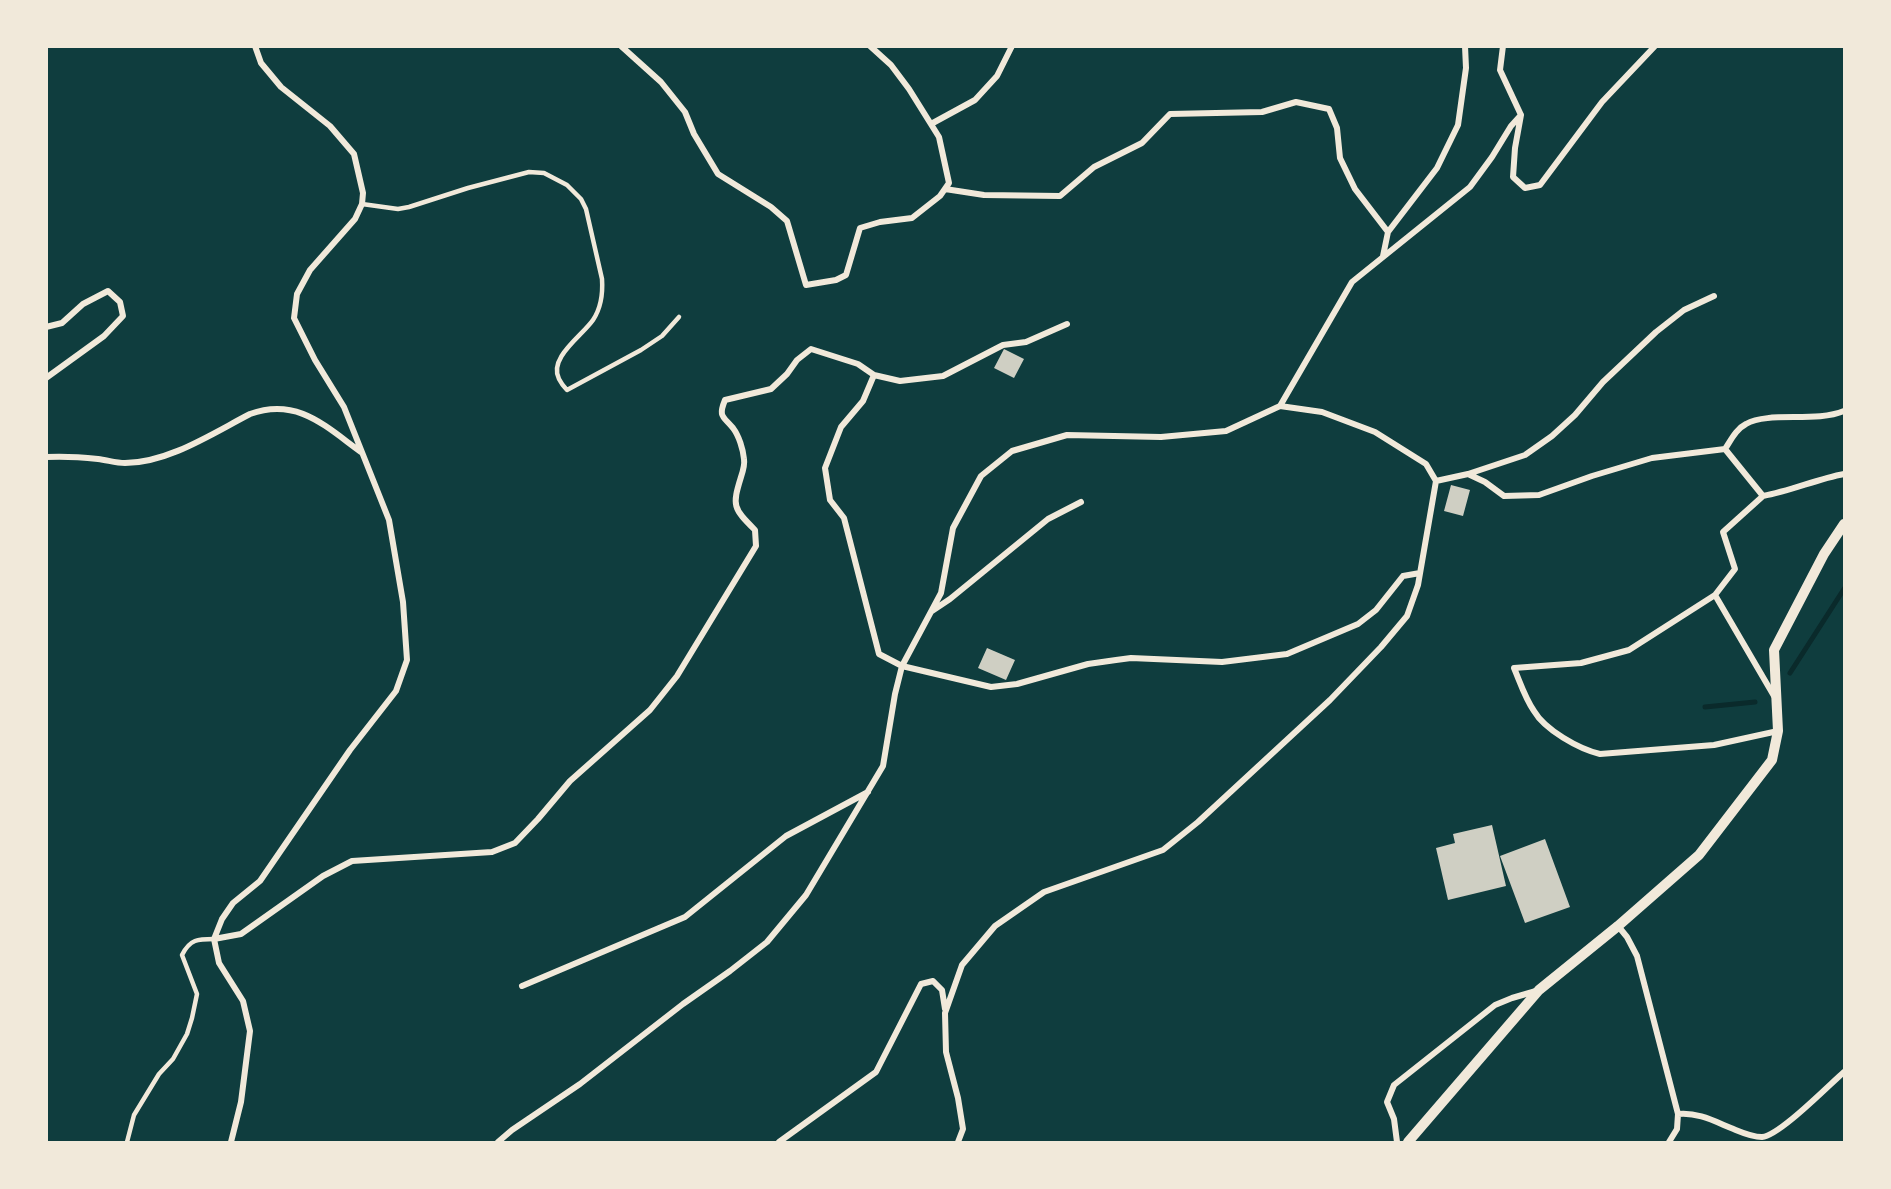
<!DOCTYPE html>
<html>
<head>
<meta charset="utf-8">
<style>
  body { margin:0 }
  #map { position:relative; width:1891px; height:1189px; overflow:hidden; background:#0f3d3e; font-family:Lora,serif }
  canvas { display:block }
  .frame { position:absolute; inset:0; border:48px solid #f1e9da; pointer-events:none }
</style>
</head>
<body>
<div id="map">
<canvas width="1891" height="1189"></canvas>
<div class="frame"></div>
</div>
<script>
const g = document.querySelector('canvas').getContext('2d');
g.lineJoin = 'round';
function stroke(path, color, width, dash) {
  g.strokeStyle = color;
  g.lineWidth = width;
  g.lineCap = dash ? 'butt' : 'round';
  g.setLineDash(dash || []);
  g.stroke(path);
}
function fillPath(path, color) {
  g.fillStyle = color;
  g.fill(path, 'evenodd');
}
stroke(new Path2D(`
  M 1790,673 L 1844,589
  M 1705,707 L 1755,702`), '#0a2a2b', 5);
fillPath(new Path2D(`
  M 1004,349 L 1024,359 L 1014,378 L 994,368 Z
  M 1451,485 L 1470,490 L 1463,516 L 1444,511 Z
  M 987,648 L 1015,660 L 1006,680 L 978,668 Z
  M 1492,825 L 1506,886 L 1448,900 L 1436,848 L 1455,843 L 1453,834 Z
  M 1545,839 L 1570,907 L 1525,923 L 1500,856 Z`), '#cfcfc3');
stroke(new Path2D(`
  M 362,204 L 398,209 L 409,207 L 468,188 L 529,172 L 544,173 L 567,185 L 581,199 L 586,209 L 602,279 C 603,294 601,308 593,320 C 582,336 548,358 559,379 C 561,383 564,387 567,390 L 641,350 L 662,336 L 679,317
  M 127,1142 L 134,1115 L 159,1074 L 173,1059 L 187,1034 L 192,1018 L 197,994 L 182,955 C 190,939 198,939 214,939`), '#f1e9da', 4.5);
stroke(new Path2D(`
  M 621,46 L 661,82 L 685,112 L 694,134 L 718,174 L 771,207 L 787,221 L 806,285 L 836,280 L 846,275 L 860,228 L 880,222 L 912,218 L 940,196 L 949,183 L 939,137 L 909,89 L 891,65 L 870,46
  M 1521,115 L 1515,148 L 1513,177 L 1525,188 L 1540,185 L 1602,102 L 1655,46
  M 931,124 L 975,100 L 997,76 L 1012,46
  M 945,189 L 984,195 L 1060,196 L 1094,167 L 1142,143 L 1170,114 L 1262,112 L 1296,102 L 1329,109 L 1337,128 L 1340,158 L 1355,189 L 1388,232
  M 1383,256 L 1388,232 L 1437,168 L 1458,125 L 1466,68 L 1465,46
  M 46,327 L 62,323 L 83,304 L 108,291 L 120,302 L 123,316 L 104,336 L 46,378
  M 874,375 L 900,381 L 943,376 L 1003,345 L 1026,342 L 1067,324
  M 1280,406 L 1352,282 L 1470,187 L 1492,157 L 1511,126 L 1521,115 L 1500,70 L 1503,46
  M 1725,449 C 1731,440 1736,429 1746,424 C 1769,411 1815,423 1844,411
  M 46,457 C 64,456 80,457 98,459 C 107,460 116,463 125,463 C 168,463 213,433 250,414 C 297,397 325,426 361,452
  M 1468,474 L 1525,455 L 1552,436 L 1575,415 L 1603,382 L 1656,332 L 1684,310 L 1714,296
  M 1436,481 L 1468,474 L 1485,482 L 1504,496 L 1539,495 L 1592,476 L 1652,458 L 1725,449 L 1763,496 C 1791,491 1817,479 1844,474
  M 1763,496 L 1723,532 L 1735,569 L 1715,595 L 1629,650 L 1581,663 L 1514,668 C 1520,682 1525,698 1534,711 C 1545,730 1579,749 1600,754 L 1714,745 L 1778,731
  M 1715,595 L 1774,696
  M 932,611 L 950,599 L 1048,519 L 1081,502
  M 1618,926 L 1627,937 L 1637,956 L 1678,1114 L 1677,1129 L 1669,1142
  M 214,939 L 241,934 L 323,876 L 352,861 L 492,852 L 515,843 L 538,819 L 570,781 L 650,710 L 677,676 L 756,546 L 755,530 C 733,508 732,506 741,477 C 743,471 745,465 744,459 C 743,449 739,436 733,428 C 723,416 718,417 725,400 L 771,389 L 787,374 L 797,360 L 811,349 L 858,364 L 874,375 L 863,401 L 841,427 L 825,468 L 830,500 L 844,518 L 879,654 L 902,666 L 991,687 L 1017,684 L 1088,664 L 1116,660 L 1131,658 L 1222,662 L 1287,654 L 1358,624 L 1376,610 L 1403,576 L 1420,573
  M 522,986 L 685,917 L 786,836 L 868,792
  M 1678,1114 C 1697,1112 1714,1121 1731,1128 C 1741,1132 1751,1137 1762,1137 C 1779,1136 1828,1086 1844,1072
  M 231,1142 L 241,1102 L 250,1031 L 243,1001 L 219,963 L 214,939 L 222,919 L 233,903 L 260,881 L 350,750 L 396,691 L 407,660 L 403,602 L 389,520 L 344,407 L 315,360 L 294,318 L 297,294 L 310,270 L 355,219 L 362,204 L 363,193 L 354,154 L 330,126 L 281,87 L 261,63 L 255,46
  M 498,1142 L 512,1130 L 580,1084 L 683,1004 L 730,971 L 767,942 L 806,895 L 883,766 L 895,694 L 902,666 L 941,593 L 953,528 L 981,476 L 1012,451 L 1067,435 L 1161,437 L 1226,431 L 1280,406 L 1322,412 L 1375,432 L 1426,464 L 1436,481 L 1418,585 L 1407,616 L 1381,647 L 1330,700 L 1198,822 L 1163,850 L 1044,892 L 995,926 L 962,965 L 945,1013 L 946,1052 L 958,1098 L 963,1129 L 958,1142
  M 779,1142 L 876,1072 L 921,984 L 933,981 L 942,990 L 945,1009
  M 1397,1142 L 1394,1119 L 1387,1102 L 1394,1085 L 1495,1005 L 1512,998 L 1536,991`), '#f1e9da', 6);
stroke(new Path2D(`
  M 1408,1142 L 1539,990 L 1618,926 L 1699,855 L 1772,760 L 1778,731 L 1774,650 L 1824,554 L 1844,524`), '#f1e9da', 10);
</script>
</body>
</html>
